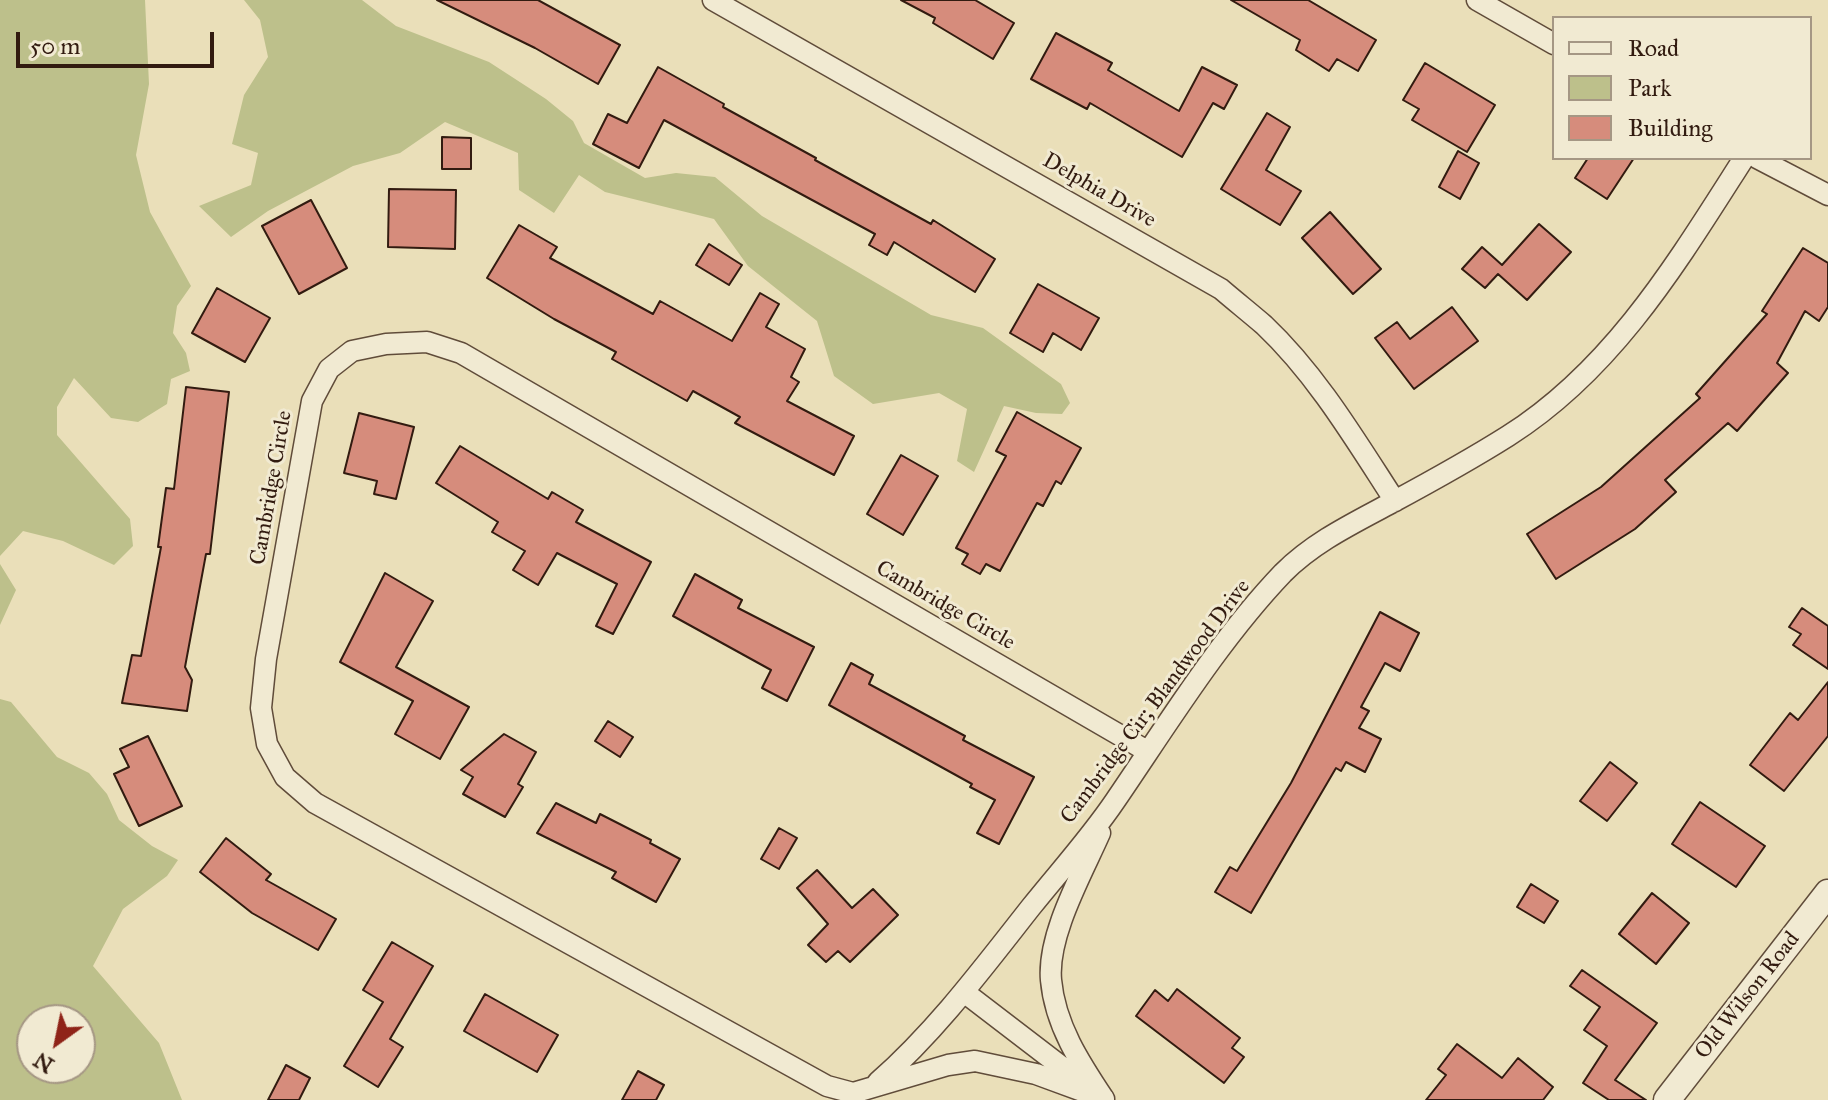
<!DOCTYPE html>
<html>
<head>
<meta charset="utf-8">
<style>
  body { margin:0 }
  #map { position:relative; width:1828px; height:1100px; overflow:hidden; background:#eadfb9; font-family:"IM FELL Great Primer",serif }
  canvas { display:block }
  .legend { position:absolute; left:1552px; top:16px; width:260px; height:144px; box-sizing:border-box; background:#f1ead2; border:2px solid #a59784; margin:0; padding:10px 14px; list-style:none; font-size:24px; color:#321b10 }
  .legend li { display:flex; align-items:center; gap:16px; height:40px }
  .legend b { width:40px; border:2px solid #a59784 }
  .north { position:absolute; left:16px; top:1004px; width:80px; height:80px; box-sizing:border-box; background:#f1ead2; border:2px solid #a59784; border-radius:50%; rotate:213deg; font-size:22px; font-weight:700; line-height:32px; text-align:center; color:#321b10 }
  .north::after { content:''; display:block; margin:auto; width:28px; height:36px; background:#8f2418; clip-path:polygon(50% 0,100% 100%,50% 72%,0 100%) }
  .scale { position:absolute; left:16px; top:32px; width:198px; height:36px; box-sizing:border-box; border:4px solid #321b10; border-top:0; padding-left:10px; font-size:24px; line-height:28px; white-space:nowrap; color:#321b10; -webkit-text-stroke:6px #f1ead2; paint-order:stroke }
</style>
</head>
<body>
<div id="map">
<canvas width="1828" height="1100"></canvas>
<ul class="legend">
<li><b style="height:10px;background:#f1ead2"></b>Road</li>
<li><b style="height:22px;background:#bdc08b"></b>Park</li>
<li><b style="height:22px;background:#d68c7c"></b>Building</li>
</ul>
<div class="north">N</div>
<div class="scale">50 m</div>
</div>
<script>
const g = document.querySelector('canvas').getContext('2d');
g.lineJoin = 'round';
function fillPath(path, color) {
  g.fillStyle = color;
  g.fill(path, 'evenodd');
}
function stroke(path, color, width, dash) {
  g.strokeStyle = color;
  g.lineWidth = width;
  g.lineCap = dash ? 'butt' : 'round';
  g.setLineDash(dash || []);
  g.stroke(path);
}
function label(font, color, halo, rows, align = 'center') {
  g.font = font + ' "IM FELL Great Primer",serif';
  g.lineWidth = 6;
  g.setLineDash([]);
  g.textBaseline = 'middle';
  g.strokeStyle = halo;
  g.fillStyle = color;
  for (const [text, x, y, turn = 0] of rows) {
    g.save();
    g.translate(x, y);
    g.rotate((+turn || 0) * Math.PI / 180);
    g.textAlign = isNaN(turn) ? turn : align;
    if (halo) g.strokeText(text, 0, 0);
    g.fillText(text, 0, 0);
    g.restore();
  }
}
fillPath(new Path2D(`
  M 0,0 L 145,0 L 149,84 L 136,155 L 150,212 L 191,286 L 177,306 L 173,333 L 186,353 L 190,371 L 171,379 L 167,404 L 138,422 L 111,418 L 74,378 L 57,407 L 57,435 L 130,519 L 133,546 L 114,565 L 63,541 L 23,531 L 0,556 Z
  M 244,0 L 362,0 L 396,26 L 489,62 L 546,99 L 573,121 L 584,143 L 645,178 L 676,173 L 715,177 L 762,216 L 931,315 L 983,328 L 1061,384 L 1070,403 L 1062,414 L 1036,413 L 1004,406 L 974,472 L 957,461 L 967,409 L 939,393 L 873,404 L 834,376 L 817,321 L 748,266 L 714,219 L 605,192 L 579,175 L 554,213 L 519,190 L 518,153 L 445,122 L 400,153 L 353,166 L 268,211 L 231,237 L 199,206 L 251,185 L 258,153 L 232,144 L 244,95 L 268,57 L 260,20 Z
  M 0,564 L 16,590 L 0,625 Z
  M 0,699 L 11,702 L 57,757 L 89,773 L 107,794 L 119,820 L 152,846 L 178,860 L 167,876 L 123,909 L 93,966 L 159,1043 L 182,1100 L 0,1100 ZM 32,1020 L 80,1020 L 80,1068 L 32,1068 Z`), '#bdc08b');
const building = new Path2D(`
  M 437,0 L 538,0 L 620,45 L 598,84 L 535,48 Z
  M 901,0 L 975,0 L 1014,23 L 993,59 L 933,23 L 935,18 Z
  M 1231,0 L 1308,0 L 1376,40 L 1358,71 L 1337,59 L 1329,71 L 1296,50 L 1300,40 Z
  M 1056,33 L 1112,63 L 1108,70 L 1179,111 L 1202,67 L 1237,85 L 1224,109 L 1213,103 L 1182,157 L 1090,103 L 1087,109 L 1031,79 Z
  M 1425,63 L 1495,105 L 1467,152 L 1412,120 L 1419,109 L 1403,100 Z
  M 658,67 L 724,104 L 723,107 L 816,158 L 815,160 L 931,224 L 933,220 L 995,259 L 975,292 L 894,242 L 887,255 L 869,245 L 875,234 L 664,120 L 639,168 L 593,144 L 608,114 L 627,123 Z
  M 1267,113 L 1290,127 L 1266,170 L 1301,191 L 1280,225 L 1221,189 Z
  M 442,137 L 471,138 L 471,169 L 442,169 Z
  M 1458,151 L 1479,163 L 1460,199 L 1439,187 Z
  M 1588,158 L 1634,158 L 1607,199 L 1575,178 Z
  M 389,189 L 456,190 L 455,249 L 388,247 Z
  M 311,200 L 347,268 L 299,294 L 262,226 Z
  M 1330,212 L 1381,269 L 1353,294 L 1302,238 Z
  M 1539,224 L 1571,252 L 1527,300 L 1498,274 L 1485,288 L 1462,269 L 1482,247 L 1502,265 Z
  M 519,225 L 557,247 L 550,258 L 653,314 L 660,301 L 732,341 L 760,293 L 779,304 L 766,327 L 805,349 L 791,377 L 799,382 L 787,401 L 854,436 L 834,475 L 735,423 L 740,417 L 693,391 L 687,401 L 612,359 L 616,352 L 554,319 L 487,278 Z
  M 709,244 L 742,265 L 729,285 L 696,265 Z
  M 1803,248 L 1828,263 L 1828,307 L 1819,321 L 1805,311 L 1777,363 L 1788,373 L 1737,431 L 1728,423 L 1665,480 L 1676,492 L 1635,529 L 1556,579 L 1527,534 L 1601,487 L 1700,398 L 1696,394 L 1767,314 L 1762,311 Z
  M 1038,284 L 1099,318 L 1081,350 L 1053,333 L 1043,352 L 1010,333 Z
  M 217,288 L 270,318 L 245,362 L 192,333 Z
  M 1452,307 L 1478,341 L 1414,389 L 1375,338 L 1397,322 L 1410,339 Z
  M 186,387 L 229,392 L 210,554 L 206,554 L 185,667 L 192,680 L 187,711 L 122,703 L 132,655 L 141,656 L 161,547 L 158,547 L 166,488 L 174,489 Z
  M 1017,412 L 1081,448 L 1061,484 L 1056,481 L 1043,506 L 1037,503 L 1000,571 L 986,564 L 980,574 L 962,564 L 968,554 L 956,548 L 1006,456 L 996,451 Z
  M 359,413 L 414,427 L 396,499 L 374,494 L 377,481 L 344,473 Z
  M 460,446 L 548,499 L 552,492 L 583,510 L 576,522 L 651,562 L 613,634 L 596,626 L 617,584 L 557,553 L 538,585 L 513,570 L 525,551 L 492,532 L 498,522 L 436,483 Z
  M 901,455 L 938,476 L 903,535 L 867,514 Z
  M 385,573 L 433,601 L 396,667 L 469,707 L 440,759 L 395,734 L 413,701 L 340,662 Z
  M 695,574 L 742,600 L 738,608 L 814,647 L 787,701 L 762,688 L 771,670 L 673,616 Z
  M 1802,608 L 1828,626 L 1828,669 L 1793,645 L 1801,634 L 1789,627 Z
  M 1380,612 L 1419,633 L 1400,671 L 1385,663 L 1361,707 L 1369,711 L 1359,728 L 1381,739 L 1365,772 L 1346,762 L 1341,771 L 1336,768 L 1251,913 L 1215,892 L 1230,867 L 1237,871 L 1291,783 Z
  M 851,663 L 873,675 L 869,684 L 965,736 L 963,740 L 1034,777 L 999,844 L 977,833 L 995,800 L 970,787 L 972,784 L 829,705 Z
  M 1828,682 L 1828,736 L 1784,791 L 1750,765 L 1790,713 L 1798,720 Z
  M 608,721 L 633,737 L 620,757 L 595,741 Z
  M 504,734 L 536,752 L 518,784 L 523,787 L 505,817 L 463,794 L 473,777 L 461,770 Z
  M 148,736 L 182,806 L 139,826 L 114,774 L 129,767 L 120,749 Z
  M 1610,762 L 1637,783 L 1607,821 L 1580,801 Z
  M 1700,802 L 1765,846 L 1736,887 L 1672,844 Z
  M 556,803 L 596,823 L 600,814 L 651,840 L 650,843 L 680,859 L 656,902 L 612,878 L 616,872 L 537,833 Z
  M 779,828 L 797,838 L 779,869 L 761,859 Z
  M 226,838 L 271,874 L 266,880 L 336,919 L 318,950 L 252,913 L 200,872 Z
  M 817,870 L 852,908 L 873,889 L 898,915 L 850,962 L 838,951 L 826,962 L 808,945 L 828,924 L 797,888 Z
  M 1531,884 L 1558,901 L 1544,923 L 1517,907 Z
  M 1652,893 L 1689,923 L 1656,964 L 1619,934 Z
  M 392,942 L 433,966 L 390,1039 L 403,1047 L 378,1087 L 344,1066 L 383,1002 L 363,990 Z
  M 1582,970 L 1657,1023 L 1615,1080 L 1646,1100 L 1609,1100 L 1583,1083 L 1607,1046 L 1584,1030 L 1600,1007 L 1570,986 Z
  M 1177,989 L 1240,1038 L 1232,1048 L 1244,1057 L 1224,1083 L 1136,1016 L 1155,990 L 1168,1001 Z
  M 485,994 L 558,1035 L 537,1072 L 464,1031 Z
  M 1457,1044 L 1502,1078 L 1518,1058 L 1553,1087 L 1543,1100 L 1426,1100 L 1446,1075 L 1438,1069 Z
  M 286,1065 L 310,1078 L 299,1100 L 268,1100 Z
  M 638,1071 L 664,1085 L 656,1100 L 622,1100 Z`);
fillPath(building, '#d68c7c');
stroke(building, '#321b10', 2);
const minor = new Path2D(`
  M 713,0 L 1221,289 C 1235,301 1250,313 1264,325 C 1317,375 1356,441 1395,501
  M 1477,0 L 1554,44
  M 1757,158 L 1828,195
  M 1100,833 C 1082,874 1047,935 1051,980 C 1055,1025 1080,1063 1104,1099
  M 964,992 L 1088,1087
  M 878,1082 C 936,1031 983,968 1031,907 C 1059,872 1090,838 1115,801 C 1167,725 1219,640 1283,573 C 1314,542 1352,524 1391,503 C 1430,482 1470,460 1508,436 C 1614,369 1678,261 1744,158
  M 1104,1099 L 1036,1074 L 975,1061 L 948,1065 L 853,1093 L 827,1086 L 315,803 L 285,777 L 267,744 L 261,708 L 266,659 L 312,401 L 329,369 L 352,351 L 386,344 L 427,342 L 461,353 L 1147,751`);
const tertiary = new Path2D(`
  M 1667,1100 L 1828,893`);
stroke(minor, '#604c3a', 23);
stroke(tertiary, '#604c3a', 29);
stroke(minor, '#f1ead2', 20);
stroke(tertiary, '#f1ead2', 26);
label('22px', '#321b10', '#f1ead2', [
  ["Delphia Drive",1099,191,30],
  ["Cambridge Circle",272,488,-80],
  ["Cambridge Circle",945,606,30],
  ["Cambridge Cir; Blandwood Drive",1156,702,-53],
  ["Old Wilson Road",1748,996,-52]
]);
</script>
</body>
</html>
